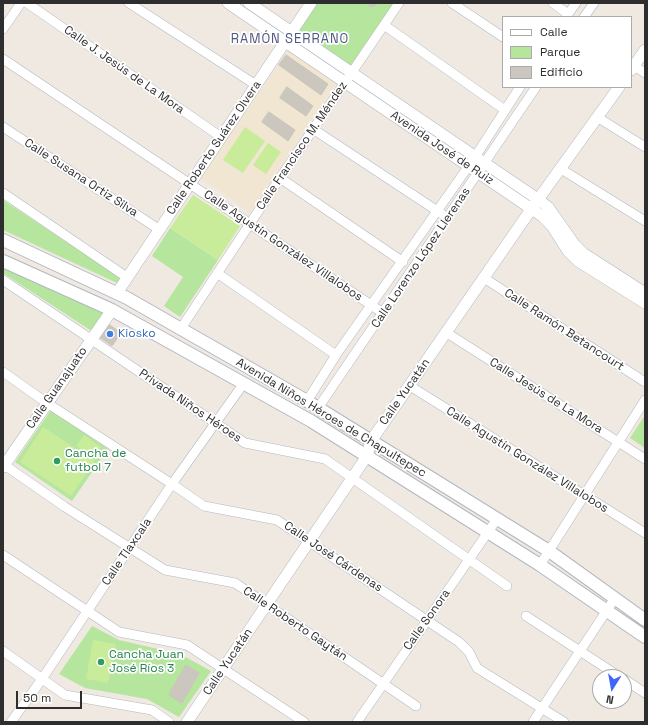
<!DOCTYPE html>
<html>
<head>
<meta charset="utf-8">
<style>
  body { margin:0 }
  #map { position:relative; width:648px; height:725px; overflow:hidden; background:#efe9e1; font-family:"Space Grotesk",sans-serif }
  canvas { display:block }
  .frame { position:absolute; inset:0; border:4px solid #2e2e2e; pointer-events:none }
  .legend { position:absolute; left:502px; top:16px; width:130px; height:72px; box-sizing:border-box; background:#fff; border:1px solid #ababab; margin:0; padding:5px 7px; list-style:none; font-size:12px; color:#2e2e2e }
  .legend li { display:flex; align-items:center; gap:8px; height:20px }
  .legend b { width:20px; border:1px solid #ababab }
  .north { position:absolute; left:592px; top:669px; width:40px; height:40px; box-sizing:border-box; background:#fff; border:1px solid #ababab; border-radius:50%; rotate:191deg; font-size:11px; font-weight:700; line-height:16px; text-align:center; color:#2e2e2e }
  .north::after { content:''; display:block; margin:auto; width:14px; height:18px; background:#4264fb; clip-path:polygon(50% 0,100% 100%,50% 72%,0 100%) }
  .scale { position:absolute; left:16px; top:691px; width:66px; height:18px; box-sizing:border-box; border:2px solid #2e2e2e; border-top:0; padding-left:5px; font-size:12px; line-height:14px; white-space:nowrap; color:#2e2e2e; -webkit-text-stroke:3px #fff; paint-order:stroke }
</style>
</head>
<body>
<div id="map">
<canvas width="648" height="725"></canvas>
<div class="frame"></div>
<ul class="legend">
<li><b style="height:5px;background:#fff"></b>Calle</li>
<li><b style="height:11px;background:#b6e59e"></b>Parque</li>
<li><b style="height:11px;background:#cbc7bf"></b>Edificio</li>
</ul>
<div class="north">N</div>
<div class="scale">50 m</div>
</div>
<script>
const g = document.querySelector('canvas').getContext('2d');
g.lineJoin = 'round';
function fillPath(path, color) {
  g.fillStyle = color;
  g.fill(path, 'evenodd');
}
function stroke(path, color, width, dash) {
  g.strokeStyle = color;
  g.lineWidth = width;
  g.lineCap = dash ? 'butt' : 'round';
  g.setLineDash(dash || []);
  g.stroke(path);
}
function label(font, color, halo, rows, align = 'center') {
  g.font = font + ' "Space Grotesk",sans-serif';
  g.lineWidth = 3.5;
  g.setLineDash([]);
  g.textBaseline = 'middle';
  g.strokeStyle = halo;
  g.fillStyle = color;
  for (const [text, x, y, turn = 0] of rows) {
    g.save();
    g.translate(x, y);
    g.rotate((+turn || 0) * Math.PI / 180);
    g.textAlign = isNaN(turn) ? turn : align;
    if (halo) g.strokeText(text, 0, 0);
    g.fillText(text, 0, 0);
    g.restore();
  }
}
fillPath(new Path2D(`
  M 289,50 L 337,82 L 250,212 L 200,178 Z`), '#f0e6d1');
fillPath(new Path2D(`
  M 317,3 L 395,3 L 351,66 L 299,30 Z
  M 3,200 L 121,278 L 117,283 L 3,230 Z
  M 170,228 L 218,260 L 180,317 L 164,306 L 183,277 L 152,256 Z
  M 3,266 L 106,313 L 93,332 L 3,273 Z
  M 51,410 L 108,449 L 72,501 L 15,462 Z
  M 645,415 L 645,448 L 630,438 Z
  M 92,626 L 119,640 L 180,654 L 211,671 L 179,717 L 147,699 L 85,688 L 59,674 Z`), '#b6e59e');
fillPath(new Path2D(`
  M 245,127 L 265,141 L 243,173 L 223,160 Z
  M 268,143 L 281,152 L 266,174 L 253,165 Z
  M 193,195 L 240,226 L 218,260 L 170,228 Z
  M 43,427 L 95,461 L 71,496 L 20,462 Z
  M 84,435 L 101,447 L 94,458 L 76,446 Z
  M 93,640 L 116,644 L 108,683 L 86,679 Z`), '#c9ec9a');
const building = new Path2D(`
  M 369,3 L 375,3 L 376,5 L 370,7 Z
  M 286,55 L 328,84 L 321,95 L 279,65 Z
  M 287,87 L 313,106 L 306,116 L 280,98 Z
  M 269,112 L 295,130 L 288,141 L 262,122 Z
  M 110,325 L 121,333 L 112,346 L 98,336 L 106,326 Z
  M 186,665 L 199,673 L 182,703 L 169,695 Z`);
fillPath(building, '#cbc7bf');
stroke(building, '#cbc5ba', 1);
const minor = new Path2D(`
  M 27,3 L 221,137
  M 129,3 L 256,85
  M 452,3 L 503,37
  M 553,3 L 568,14
  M 566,17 L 576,3
  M 584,17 L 594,3
  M 384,25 L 505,110
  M 3,29 L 21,3
  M 3,59 L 383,313
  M 634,66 L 645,73
  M 597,117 L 645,147
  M 3,127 L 160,230
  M 313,129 L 442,214
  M 561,169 L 645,221
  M 280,178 L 403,262
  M 3,193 L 128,278
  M 217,273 L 336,355
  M 484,278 L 645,382
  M 3,280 L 245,443 L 325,459 L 507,586
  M 180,330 L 280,178 L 399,3
  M 447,333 L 645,459
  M 3,372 L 47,403 L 172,484 L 204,506 L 277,520 L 459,642 L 469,652 L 477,668 L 564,722
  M 410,386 L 645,533
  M 307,401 L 336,355 L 475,157 L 520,87
  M 318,408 L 536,87
  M 3,464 L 65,507 L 165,570 L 235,583 L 416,706
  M 3,555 L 119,632 L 187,645 L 304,722
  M 540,565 L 645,400
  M 526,616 L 620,677
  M 3,651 L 65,695 L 152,710 L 169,722
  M 624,679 L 645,693
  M 11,722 L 42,679 L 172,484 L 244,383
  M 357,722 L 497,519
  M 533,722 L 615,598`);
const tertiary = new Path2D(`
  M 228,3 L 542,216 L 552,226 L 568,251 L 578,261 L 645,303
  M 249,3 L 539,200 L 548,207 L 574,244 L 583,253 L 645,293
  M 631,70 L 645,50
  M 117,293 L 311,3
  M 3,467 L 112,310
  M 187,722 L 367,456 L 371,441 L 532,208 L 619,87`);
const secondary = new Path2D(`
  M 3,240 L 127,298 L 307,401 L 549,551 L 645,620
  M 3,261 L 112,310 L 311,421 L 540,565 L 645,637`);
stroke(minor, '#b4b7c1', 10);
stroke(tertiary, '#b4b7c1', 12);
stroke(secondary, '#b4b7c1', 14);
stroke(minor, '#fff', 9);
stroke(tertiary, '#fff', 11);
stroke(secondary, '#fff', 12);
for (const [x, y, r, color] of [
  [110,334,4,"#3f7fe0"],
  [57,461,4,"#2e9e5b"],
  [101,662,4,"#2e9e5b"]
]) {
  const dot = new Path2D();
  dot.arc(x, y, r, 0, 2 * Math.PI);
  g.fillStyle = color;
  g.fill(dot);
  stroke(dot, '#fff', 1.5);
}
label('12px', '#2e2e2e', '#fff', [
  ["Calle J. Jesús de La Mora",124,70,35],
  ["Calle Francisco M. Méndez",302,146,-56],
  ["Calle Roberto Suárez Olvera",214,148,-56],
  ["Avenida José de Ruiz",442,148,34],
  ["Calle Susana Ortiz Silva",81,178,33],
  ["Calle Agustín González Villalobos",283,246,34],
  ["Calle Lorenzo López Llerenas",421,258,-56],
  ["Calle Ramón Betancourt",564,330,33],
  ["Calle Guanajuato",57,388,-55],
  ["Calle Yucatán",405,392,-55],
  ["Calle Jesús de La Mora",546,396,32],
  ["Privada Niños Héroes",190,406,34],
  ["Avenida Niños Héroes de Chapultepec",331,418,31],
  ["Calle Agustín González Villalobos",527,460,32],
  ["Calle Tlaxcala",127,552,-56],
  ["Calle José Cárdenas",333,557,34],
  ["Calle Sonora",427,620,-55],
  ["Calle Roberto Gaytán",295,624,34],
  ["Calle Yucatán",228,662,-56]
]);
label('12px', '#366cbe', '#fff', [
  ["Kiosko",118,334]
], 'left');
label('12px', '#27864d', '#fff', [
  ["Cancha de",65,454],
  ["futbol 7",65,468],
  ["Cancha Juan",109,655],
  ["José Ríos 3",109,669]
], 'left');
g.letterSpacing = '1px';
label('13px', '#4d5680', '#fff', [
  ["RAMÓN SERRANO",290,39]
]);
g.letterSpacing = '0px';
</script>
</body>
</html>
